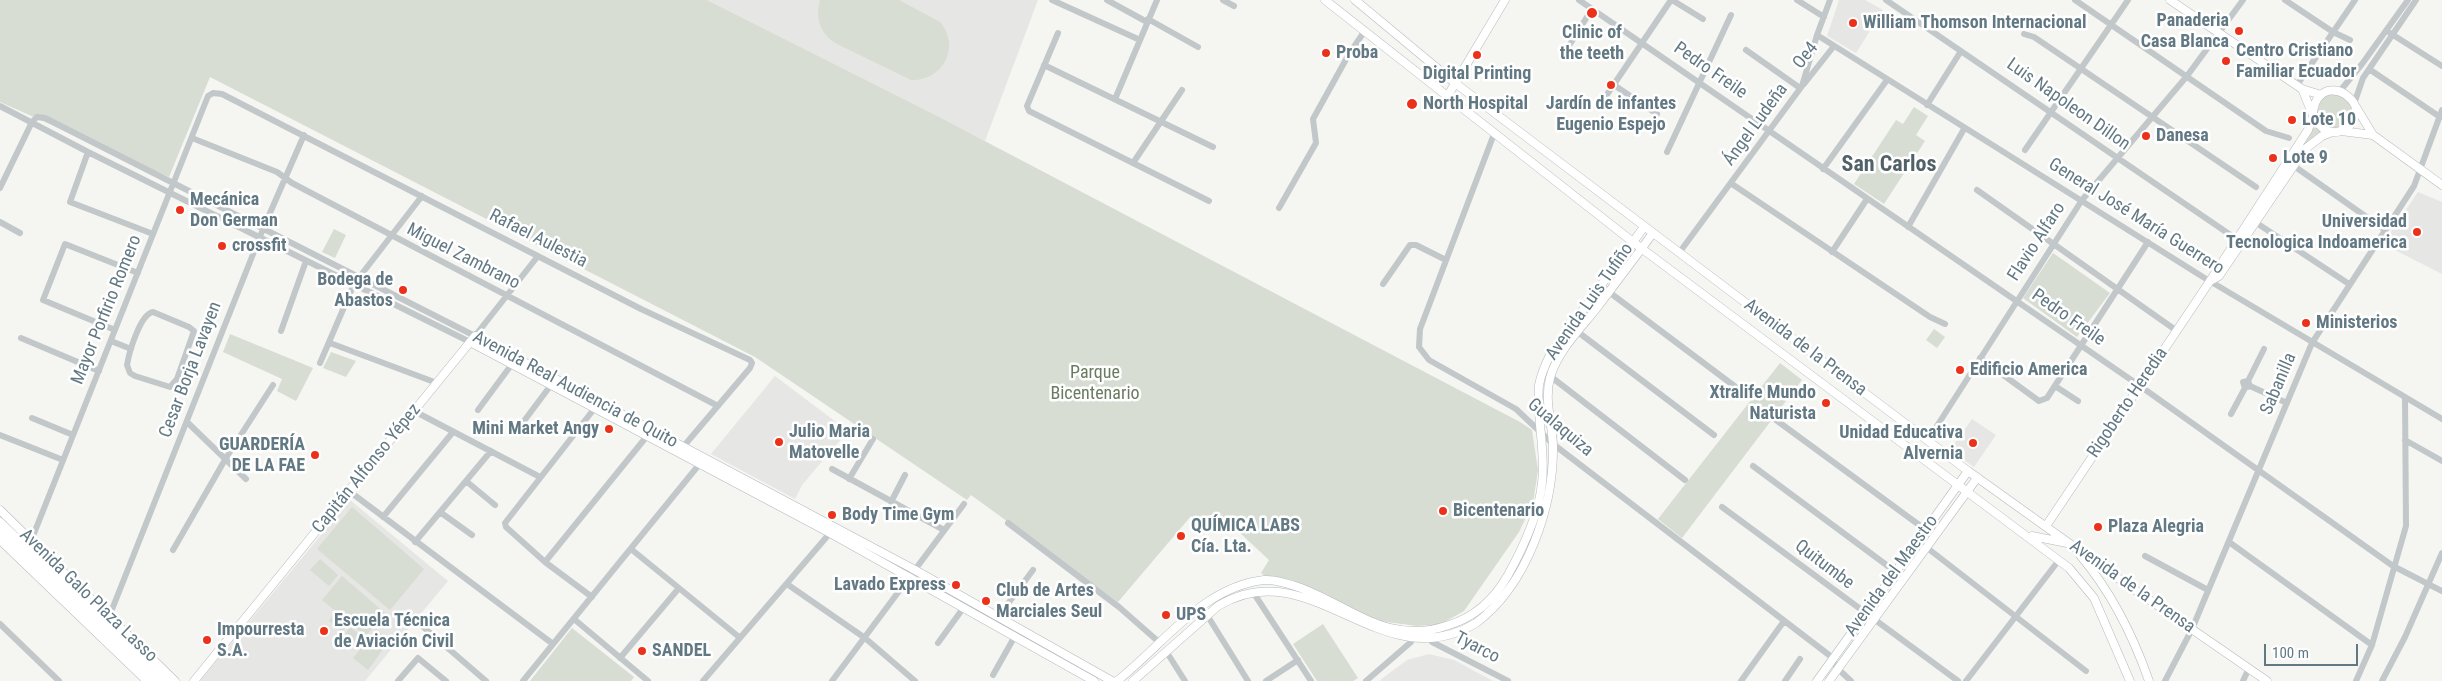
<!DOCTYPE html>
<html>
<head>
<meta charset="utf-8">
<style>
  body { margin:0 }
  #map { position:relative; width:2442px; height:681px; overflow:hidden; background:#f5f5f1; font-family:"Roboto Condensed",sans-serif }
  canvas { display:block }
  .scale { position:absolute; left:2264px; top:644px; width:94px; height:22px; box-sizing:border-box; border:2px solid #627984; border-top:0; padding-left:6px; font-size:15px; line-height:18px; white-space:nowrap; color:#627984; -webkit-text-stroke:4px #fff; paint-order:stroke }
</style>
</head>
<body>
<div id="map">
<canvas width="2442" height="681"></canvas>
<div class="scale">100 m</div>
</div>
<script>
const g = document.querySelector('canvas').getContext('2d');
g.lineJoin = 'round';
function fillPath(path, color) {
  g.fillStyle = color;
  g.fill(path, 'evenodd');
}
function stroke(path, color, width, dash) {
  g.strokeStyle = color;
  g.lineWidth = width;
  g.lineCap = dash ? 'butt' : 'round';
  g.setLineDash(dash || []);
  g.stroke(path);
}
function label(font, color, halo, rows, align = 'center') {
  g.font = font + ' "Roboto Condensed",sans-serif';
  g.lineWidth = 5;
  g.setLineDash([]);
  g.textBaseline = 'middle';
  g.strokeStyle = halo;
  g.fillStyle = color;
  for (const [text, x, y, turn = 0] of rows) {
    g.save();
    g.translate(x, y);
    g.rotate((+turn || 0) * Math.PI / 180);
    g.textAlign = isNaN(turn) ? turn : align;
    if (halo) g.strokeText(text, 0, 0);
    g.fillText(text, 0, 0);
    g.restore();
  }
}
fillPath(new Path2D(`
  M 707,0 L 1038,0 L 985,141 Z
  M 1839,0 L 1865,0 L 1883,10 L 1856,53 L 1827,36 Z
  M 2418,192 L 2442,202 L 2442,274 L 2383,244 Z
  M 775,376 L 848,431 L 802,485 L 795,499 L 711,454 Z
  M 1972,419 L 1996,435 L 1974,467 L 1950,450 Z
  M 350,500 L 448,581 L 365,681 L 200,681 Z
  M 1429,654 L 1454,660 L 1493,681 L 1379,681 L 1407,660 Z`), '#e6e6e4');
fillPath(new Path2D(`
  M 0,0 L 707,0 L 939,117 L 1520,422 L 1532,430 L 1538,470 L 1533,503 L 1519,532 L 1464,611 L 1441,624 L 1417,626 L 1372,620 L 1292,580 L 1265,576 L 1261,573 L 1269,560 L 1225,519 L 1211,533 L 1191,516 L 1118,602 L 971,495 L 967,500 L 755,357 L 210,77 L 169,177 L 0,102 Z
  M 820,0 L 899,0 L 940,22 C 961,47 943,81 911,80 L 837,44 C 820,34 815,18 820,0 Z
  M2316 112a18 18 0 1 1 36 0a18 18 0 1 1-36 0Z
  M 1914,107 L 1928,116 L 1916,135 L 1925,141 L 1884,204 L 1854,184 L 1896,120 L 1903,124 Z
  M 2314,120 L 2326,132 L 2306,146 L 2256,221 Z
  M 334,229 L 346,235 L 335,258 L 322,252 Z
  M 2053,253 L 2110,293 L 2077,337 L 2023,298 Z
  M 1934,329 L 1945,337 L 1937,348 L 1926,340 Z
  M 230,334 L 313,368 L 296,401 L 277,391 L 282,379 L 223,352 Z
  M 331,352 L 356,361 L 346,377 L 323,368 Z
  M 1780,363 L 1802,380 L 1682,538 L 1658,519 Z
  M 352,507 L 424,569 L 390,610 L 317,549 Z
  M 320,559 L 338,575 L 329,586 L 310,570 Z
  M 342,576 L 385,613 L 366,636 L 322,600 Z
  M 334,613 L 348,624 L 342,632 L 329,621 Z
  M 1323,624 L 1358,678 L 1353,681 L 1317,681 L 1293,644 Z
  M 350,627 L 364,638 L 358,645 L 345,634 Z
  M 572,628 L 634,677 L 631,681 L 530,681 Z
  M 376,629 L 389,641 L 368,670 L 353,658 Z`), '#d7ddd2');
const major = new Path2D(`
  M 1325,0 L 1633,242 L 2069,568 L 2094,598 L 2130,681
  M 1355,0 L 1455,83 L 1968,471 L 2112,574 L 2267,681
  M 2170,0 L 2302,89 L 2321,95
  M 2302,89 C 2310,105 2317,142 2343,130 C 2353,126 2355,117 2356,107 C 2344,83 2315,85 2313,113
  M 1447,97 L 1505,0
  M 2356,107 L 2373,135 L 2442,185
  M 2341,131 L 2373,135
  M 2210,281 L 2219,276 L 2305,149 L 2322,136 L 2332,132
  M 470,342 L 830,533 L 1094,681
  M 0,510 L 175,681
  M 0,522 L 165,681
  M 2046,526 L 2210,281 L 2308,130 L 2313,116
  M 0,530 L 156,681
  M 2032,536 L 2067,543
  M 0,540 L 147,681
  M 2080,555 C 2112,593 2133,635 2149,681
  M 194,681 L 475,336 L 915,570 L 1112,681
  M 1117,681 C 1163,645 1202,587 1264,580 C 1276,579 1290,584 1301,588 C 1353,608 1389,646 1449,625 C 1475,617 1495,598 1508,575 C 1523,548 1539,513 1542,483 C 1546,450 1536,417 1539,385 C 1541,374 1546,363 1551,353 L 1644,227
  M 1133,681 L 1218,606 C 1311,549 1381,681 1476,623 C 1527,585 1554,507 1553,445 C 1552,422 1544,400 1550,378 C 1557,352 1580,329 1596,309 C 1615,284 1634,259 1653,233
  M 1817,681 L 1968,471
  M 1829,681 L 1977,478`);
stroke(major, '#b5babd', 9);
stroke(new Path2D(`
  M 1052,0 L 1140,40
  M 1107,0 L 1147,22
  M 1223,0 L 1234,6
  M 1579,0 L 2140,386 L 2393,566 L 2442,591
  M 1672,0 L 1703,19
  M 1797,0 L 1824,17
  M 1886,0 L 2232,236
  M 2075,0 L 2266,131 L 2289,138
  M 2285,0 L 2333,32 L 2350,40
  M 1148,19 L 1198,47
  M 1058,33 L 1027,106 L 1029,111 L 1209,201
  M 2390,33 L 2442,66
  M 2024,34 L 2034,37 L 2256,187
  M 1817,35 L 2203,277 L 2442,419
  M 1746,50 L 1800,88
  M 1565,52 L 1592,9
  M 1044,65 L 1213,147
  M 2369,69 L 2440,117
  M 1804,84 L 1834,46
  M 1614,85 L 1657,114
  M 2297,85 L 2355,0
  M 2340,91 L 2362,64 L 2408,0
  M 1115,99 L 1157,0
  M 1604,99 L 1671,0
  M 2354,104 L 2363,78 L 2416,0
  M 1927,105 L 1961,51
  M 0,106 L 88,152 L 470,342
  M 1494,134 L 1420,329 L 1419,347 L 1429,360 L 1516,409 L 1553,444 L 1833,658 L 1836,667 L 1851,681
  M 192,138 L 277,172 L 292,183 L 718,406
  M 2025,150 L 2128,0
  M 88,152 L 70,202 L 153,234
  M 1667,152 L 1731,15
  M 1133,163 L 1182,90
  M 2294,166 L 2385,230
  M 1823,169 L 1887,80
  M 1732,184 L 1930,317 L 1945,324
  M 0,188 L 32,122 L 37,117 L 45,118 L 475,336 L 538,256
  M 1977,190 L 2177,331
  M 1279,208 L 1316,143 L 1313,119 L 1349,54 L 1364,32
  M 2252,220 L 2349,284
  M 0,222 L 20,233
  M 1908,227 L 1964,129
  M 1832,252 L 1867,199
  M 1679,253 L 1802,86 L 1817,35 L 1830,0
  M 1383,284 L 1410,245 L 1416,245 L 1446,260
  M 1601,286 L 1749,397
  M 153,312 L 189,327 L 194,331 L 177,379 L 170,387 L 135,376 L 130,373 L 127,365 C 129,353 140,314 153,312 Z
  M 1574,329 L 1714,435
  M 115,330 L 43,300 L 65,244 L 138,273
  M 281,331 L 306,261
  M 21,338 L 99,371
  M 111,341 L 131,349
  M 330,343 L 437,383
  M 1980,358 L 2039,401 L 2047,398 L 2148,242
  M 320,363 L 354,284 L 422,196
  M 1550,376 L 1685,480
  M 2248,381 L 2264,349
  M 2055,386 L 2078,401
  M 2250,386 L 2248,381 L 2243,382 L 2245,388 L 2250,386 L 2287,403
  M 478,410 L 512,364
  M 414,411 L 540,477
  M 2231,414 L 2245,388
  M 32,418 L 73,435
  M 1776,420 L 1926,530
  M 187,422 L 246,479
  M 515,433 L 551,385
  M 0,435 L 63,460
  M 1928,440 L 2082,200 L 2187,76 L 2243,0
  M 2405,440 L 2442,461
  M 1753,466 L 1904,578
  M 832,469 L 944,530
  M 849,479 L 873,439
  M 466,481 L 495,505
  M 349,491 L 553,644
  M 891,502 L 905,475
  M 1722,507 L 1958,681
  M 440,512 L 472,535
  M 383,517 L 453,432
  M 1008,523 L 1119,607 L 1160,643
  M 31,541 L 208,96 L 213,93 L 222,94 L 641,309 L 750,360 L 752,363 L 750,368 L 683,447
  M 415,542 L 491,451
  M 2229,542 L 2372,645
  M 1926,547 L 2086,671
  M 631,549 L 739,637
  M 173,550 L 226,458 L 273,385
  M 2145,556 L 2208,590
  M 545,562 L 647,436
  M 787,584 L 865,638 L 915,681
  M 1253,592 L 1311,681
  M 592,597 L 545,562 L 506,527 L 505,523 L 594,409
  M 1207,615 L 1248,681
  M 109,617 L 263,229 L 304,135
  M 998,617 L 1033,570
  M 574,619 L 648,681
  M 0,624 L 59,681
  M 421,625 L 486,681
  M 1432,642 L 1508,681
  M 938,643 L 964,607
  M 1166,651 L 1185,681
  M 620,658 L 679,588
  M 993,675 L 1015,636
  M 398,681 L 418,658 L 446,681
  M 523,681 L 702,461
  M 703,681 L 830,533
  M 832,681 L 964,504
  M 1266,681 L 1298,660
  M 1366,681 L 1411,642
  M 1741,681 L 1784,621
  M 1785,681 L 1800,659
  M 1966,681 L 2059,560
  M 2165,681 L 2192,629 L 2312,343 L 2414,186 L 2442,110
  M 2243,681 L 2249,668
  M 2356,681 L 2372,645 L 2406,526 L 2405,397
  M 2382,681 L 2405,637 L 2442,553`), '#c2c7c9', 6);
stroke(major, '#fff', 8);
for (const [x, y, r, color] of [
  [1592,13,6,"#ec311a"],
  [1853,23,5,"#ec311a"],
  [2239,31,5,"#ec311a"],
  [1326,53,5,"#ec311a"],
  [1477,55,5,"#ec311a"],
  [2226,61,5,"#ec311a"],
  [1611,85,5,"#ec311a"],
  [1412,104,6,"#ec311a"],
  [2292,120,5,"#ec311a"],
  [2146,136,5,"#ec311a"],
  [2273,158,5,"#ec311a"],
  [180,210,5,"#ec311a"],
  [2417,232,5,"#ec311a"],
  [222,246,5,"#ec311a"],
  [403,290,5,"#ec311a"],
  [2306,323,5,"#ec311a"],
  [1960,370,5,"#ec311a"],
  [1826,403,5,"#ec311a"],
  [609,429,5,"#ec311a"],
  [779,442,5,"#ec311a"],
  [1973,443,5,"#ec311a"],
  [315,455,5,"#ec311a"],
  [1443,511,5,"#ec311a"],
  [832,515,5,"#ec311a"],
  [2098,527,5,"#ec311a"],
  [1181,536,5,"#ec311a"],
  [956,585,5,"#ec311a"],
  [986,601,5,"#ec311a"],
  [1166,615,5,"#ec311a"],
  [324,631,5,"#ec311a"],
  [207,640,5,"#ec311a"],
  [642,651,5,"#ec311a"]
]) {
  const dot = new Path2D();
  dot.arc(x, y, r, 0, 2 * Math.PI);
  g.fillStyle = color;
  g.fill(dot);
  stroke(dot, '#fff', 2);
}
label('bold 18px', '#627984', '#fff', [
  ["Panaderia",2229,21,"right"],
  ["Casa Blanca",2229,42,"right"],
  ["William Thomson Internacional",1863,23],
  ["Clinic of",1592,33,"center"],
  ["the teeth",1592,54,"center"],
  ["Centro Cristiano",2236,51],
  ["Familiar Ecuador",2236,72],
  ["Proba",1336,53],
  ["Digital Printing",1477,74,"center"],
  ["North Hospital",1423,104],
  ["Jardín de infantes",1611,104,"center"],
  ["Eugenio Espejo",1611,125,"center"],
  ["Lote 10",2302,120],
  ["Danesa",2156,136],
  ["Lote 9",2283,158],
  ["Mecánica",190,200],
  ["Don German",190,221],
  ["Universidad",2407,222,"right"],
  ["Tecnologica Indoamerica",2407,243,"right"],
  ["crossfit",232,246],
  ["Bodega de",393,280,"right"],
  ["Abastos",393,301,"right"],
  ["Ministerios",2316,323],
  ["Edificio America",1970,370],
  ["Xtralife Mundo",1816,393,"right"],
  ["Naturista",1816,414,"right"],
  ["Mini Market Angy",599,429,"right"],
  ["Julio Maria",789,432],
  ["Matovelle",789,453],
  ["Unidad Educativa",1963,433,"right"],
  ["Alvernia",1963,454,"right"],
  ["GUARDERÍA",305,445,"right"],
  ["DE LA FAE",305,466,"right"],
  ["Bicentenario",1453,511],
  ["Body Time Gym",842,515],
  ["QUÍMICA LABS",1191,526],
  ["Cía. Lta.",1191,547],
  ["Plaza Alegria",2108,527],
  ["Lavado Express",946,585,"right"],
  ["Club de Artes",996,591],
  ["Marciales Seul",996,612],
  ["UPS",1176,615],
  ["Escuela Técnica",334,621],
  ["de Aviación Civil",334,642],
  ["Impourresta",217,630],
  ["S.A.",217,651],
  ["SANDEL",652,651]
], 'left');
label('18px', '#627984', '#fff', [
  ["Oe4",1806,56,-51],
  ["Pedro Freile",1710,71,35],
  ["Luis Napoleon Dillon",2068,105,35],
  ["Ángel Ludeña",1756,125,-54],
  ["General José María Guerrero",2136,217,32],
  ["Rafael Aulestia",538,239,27],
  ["Flavio Alfaro",2037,242,-57],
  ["Miguel Zambrano",463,257,27],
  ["Avenida Luis Tufiño",1590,302,-55],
  ["Mayor Porfirio Romero",107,310,-68],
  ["Pedro Freile",2068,318,35],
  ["Avenida de la Prensa",1805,348,37],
  ["Cesar Borja Lavayen",191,370,-69],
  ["Sabanilla",2279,384,-67],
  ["Avenida Real Audiencia de Quito",575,390,28],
  ["Rigoberto Heredia",2128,403,-56],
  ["Gualaquiza",1560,428,40],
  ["Capitán Alfonso Yépez",367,469,-51],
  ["Quitumbe",1824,565,37],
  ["Avenida del Maestro",1892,576,-54],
  ["Avenida de la Prensa",2132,587,35],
  ["Avenida Galo Plaza Lasso",88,596,44],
  ["Tyarco",1477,648,27]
]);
label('18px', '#6a7b61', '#fff', [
  ["Parque",1095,373],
  ["Bicentenario",1095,394]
]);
label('bold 22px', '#516168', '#fff', [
  ["San Carlos",1889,165]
]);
</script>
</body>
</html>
